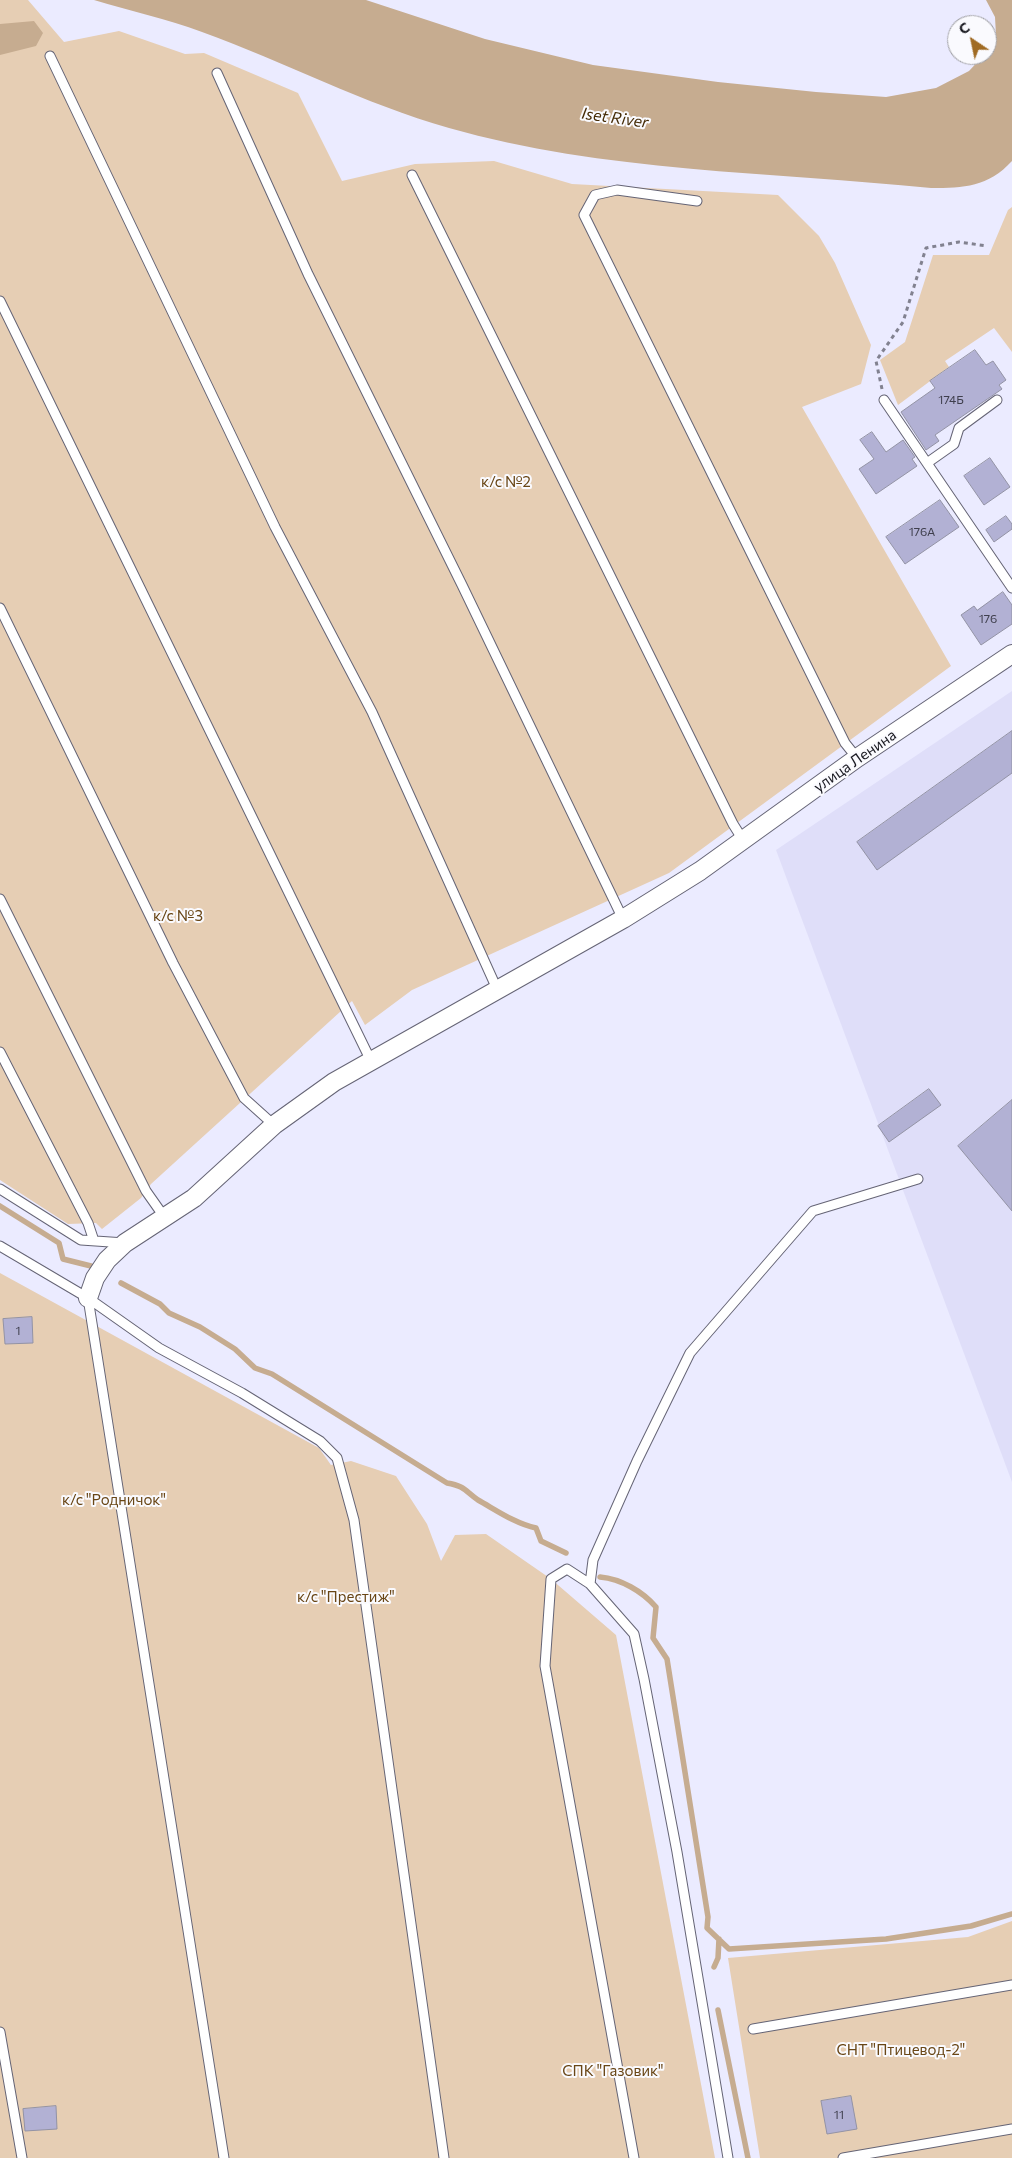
<!DOCTYPE html>
<html>
<head>
<meta charset="utf-8">
<style>
  body { margin:0 }
  #map { position:relative; width:1012px; height:2158px; overflow:hidden; background:#ebebff; font-family:Commissioner,sans-serif }
  canvas { display:block }
  .north { position:absolute; left:947px; top:15px; width:50px; height:50px; box-sizing:border-box; background:#fafafe; border:1px solid #a0a0a5; border-radius:50%; rotate:326deg; font-size:14px; font-weight:700; line-height:20px; text-align:center; color:#191920 }
  .north::after { content:''; display:block; margin:auto; width:18px; height:22px; background:#a06b24; clip-path:polygon(50% 0,100% 100%,50% 72%,0 100%) }
</style>
</head>
<body>
<div id="map">
<canvas width="1012" height="2158"></canvas>
<div class="north">С</div>
</div>
<script>
const g = document.querySelector('canvas').getContext('2d');
g.lineJoin = 'round';
function fillPath(path, color) {
  g.fillStyle = color;
  g.fill(path, 'evenodd');
}
function stroke(path, color, width, dash) {
  g.strokeStyle = color;
  g.lineWidth = width;
  g.lineCap = dash ? 'butt' : 'round';
  g.setLineDash(dash || []);
  g.stroke(path);
}
function label(font, color, halo, rows, align = 'center') {
  g.font = font + ' Commissioner,sans-serif';
  g.lineWidth = 4;
  g.setLineDash([]);
  g.textBaseline = 'middle';
  g.strokeStyle = halo;
  g.fillStyle = color;
  for (const [text, x, y, turn = 0] of rows) {
    g.save();
    g.translate(x, y);
    g.rotate((+turn || 0) * Math.PI / 180);
    g.textAlign = isNaN(turn) ? turn : align;
    if (halo) g.strokeText(text, 0, 0);
    g.fillText(text, 0, 0);
    g.restore();
  }
}
fillPath(new Path2D(`
  M 1012,691 L 1012,1482 L 776,850 Z`), '#dfdef9');
fillPath(new Path2D(`
  M 0,0 L 28,0 L 64,42 L 119,31 L 185,54 L 204,53 L 298,93 L 342,181 L 415,164 L 494,161 L 572,184 L 778,195 L 819,236 L 835,263 L 871,345 L 861,384 L 802,407 L 951,666 L 669,873 L 412,990 L 365,1025 L 352,1001 L 151,1184 L 141,1198 L 102,1229 L 96,1223 L 68,1224 L 0,1180 Z
  M 1012,207 L 1012,352 L 994,328 L 945,361 L 949,367 L 898,405 L 880,360 L 905,342 L 933,255 L 989,255 L 1008,210 Z
  M 0,1273 L 319,1448 L 331,1465 L 351,1461 L 396,1476 L 427,1524 L 441,1561 L 455,1535 L 486,1534 L 551,1579 L 616,1635 L 715,2158 L 0,2158 Z
  M 1012,1921 L 1012,2158 L 760,2158 L 728,1958 L 968,1937 Z`), '#e6ceb4');
fillPath(new Path2D(`
  M 94,0 L 366,0 L 485,39 L 593,65 L 718,82 L 816,92 L 886,97 L 936,88 L 969,71 L 984,55 L 987,55 L 996,35 L 995,17 L 986,0 L 1012,0 L 1012,161 C 988,187 964,188 931,188 C 773,172 602,172 449,128 C 364,104 285,62 202,32 C 167,19 130,11 94,0 Z
  M 34,21 L 43,33 L 36,46 L 0,55 L 0,24 Z`), '#c6ac90');
stroke(new Path2D(`
  M 0,1206 L 59,1243 L 63,1259 L 91,1266
  M 121,1283 L 160,1304 L 169,1313 L 200,1327 L 235,1349 L 255,1368 L 272,1374 L 447,1483 C 465,1486 465,1491 478,1500 C 496,1510 516,1524 536,1528 L 541,1541 L 566,1553
  M 600,1577 C 621,1579 642,1591 656,1607 L 653,1638 L 667,1659 L 708,1917 L 707,1928 L 729,1949 L 886,1939 L 971,1926 L 1012,1914
  M 714,1967 L 718,1958 L 719,1939
  M 718,2010 L 748,2158`), '#c6ac90', 5.5);
const building = new Path2D(`
  M 975,350 L 986,365 L 993,361 L 1006,380 L 999,385 L 1002,389 L 935,435 L 939,441 L 926,450 L 901,412 L 935,388 L 930,381 Z
  M 872,432 L 886,452 L 903,440 L 915,457 L 912,459 L 917,466 L 876,494 L 859,469 L 874,459 L 860,440 Z
  M 990,458 L 1010,487 L 984,505 L 964,476 Z
  M 940,500 L 959,527 L 905,564 L 886,537 Z
  M 1006,516 L 1012,524 L 1012,529 L 994,542 L 986,530 Z
  M 1003,592 L 1012,605 L 1012,624 L 981,645 L 961,615 L 974,606 L 977,610 Z
  M 1012,731 L 1012,773 L 877,870 L 857,842 Z
  M 929,1089 L 941,1105 L 889,1142 L 878,1126 Z
  M 1012,1100 L 1012,1211 L 958,1146 Z
  M 32,1317 L 33,1343 L 5,1344 L 3,1319 Z
  M 851,2096 L 857,2129 L 827,2134 L 821,2101 Z
  M 56,2106 L 57,2129 L 25,2131 L 23,2109 Z`);
fillPath(building, '#b2b1d4');
stroke(building, '#9393a5', 1);
const lane = new Path2D(`
  M 50,56 L 275,527 L 372,712 L 497,989
  M 217,73 L 308,274 L 462,585 L 623,919
  M 412,175 L 733,824 L 743,840
  M 697,201 L 617,190 L 595,195 L 584,215 L 845,743 L 857,758
  M 0,301 L 371,1061
  M 884,400 L 1012,588
  M 927,463 L 954,444 L 959,428 L 997,400
  M 0,608 L 173,963 L 244,1098 L 274,1125
  M 0,899 L 146,1191 L 165,1218
  M 0,1052 L 88,1223 L 94,1241
  M 0,1189 L 81,1240 L 125,1243
  M 0,1246 L 88,1298 L 159,1348 L 242,1393 L 320,1441 L 337,1458 L 354,1520 L 444,2158
  M 88,1298 L 224,2158
  M 590,1584 L 567,1569 L 551,1579 L 545,1666 L 634,2158
  M 753,2029 L 1012,1985
  M 0,2032 L 22,2158
  M 728,2158 L 677,1852 L 644,1679 L 634,1634 L 590,1584 L 593,1560 L 637,1461 L 690,1353 L 813,1211 L 918,1179
  M 843,2158 L 1012,2129`);
const street = new Path2D(`
  M 88,1298 L 95,1278 L 107,1260 L 125,1243 L 194,1198 L 274,1125 L 334,1082 L 623,919 L 700,871 L 857,758 L 1012,654`);
stroke(lane, '#656475', 11);
stroke(street, '#656475', 20);
stroke(new Path2D(`
  M 882,389 L 876,361 L 903,322 L 926,248 L 959,242 L 987,246`), '#828290', 3, [4, 4]);
stroke(lane, '#fff', 9);
stroke(street, '#fff', 18);
label('12px', '#3f3f4d', null, [
  ["174Б",951,400],
  ["176А",922,532],
  ["176",988,619],
  ["1",18,1331],
  ["11",839,2115]
]);
label('15px', '#694616', '#fafafe', [
  ["к/с №2",506,482],
  ["к/с №3",178,916],
  ["к/с \"Родничок\"",114,1500],
  ["к/с \"Престиж\"",346,1597],
  ["СНТ \"Птицевод-2\"",901,2050],
  ["СПК \"Газовик\"",613,2071]
]);
label('15px', '#191920', '#fafafe', [
  ["улица Ленина",855,761,-35]
]);
label('italic 16px', '#462c07', '#fafafe', [
  ["Iset River",615,118,8]
]);
</script>
</body>
</html>
